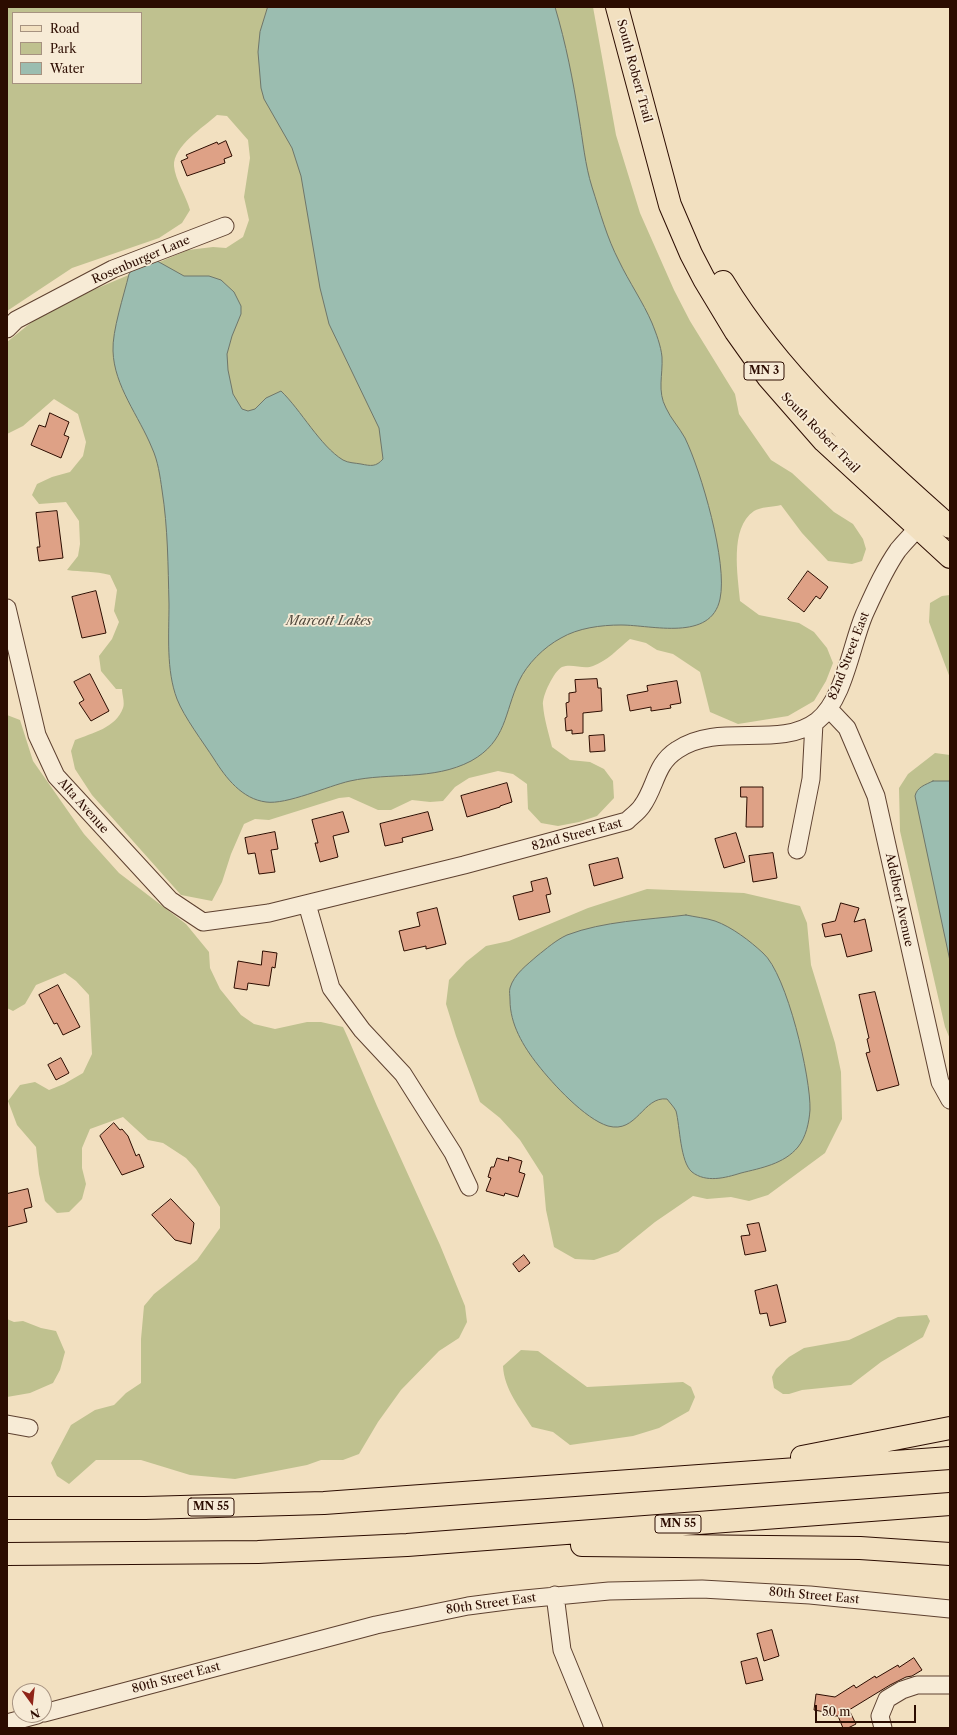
<!DOCTYPE html>
<html>
<head>
<meta charset="utf-8">
<style>
  body { margin:0 }
  #map { position:relative; width:957px; height:1735px; overflow:hidden; background:#f2e0c0; font-family:"Libre Caslon Text",serif }
  canvas { display:block }
  .frame { position:absolute; inset:0; border:8px solid #2c0c00; pointer-events:none }
  .legend { position:absolute; left:12px; top:12px; width:130px; height:72px; box-sizing:border-box; background:#f7ebd6; border:1px solid #a69280; margin:0; padding:5px 7px; list-style:none; font-size:12px; color:#2c0c00 }
  .legend li { display:flex; align-items:center; gap:8px; height:20px }
  .legend b { width:20px; border:1px solid #a69280 }
  .north { position:absolute; left:12px; top:1683px; width:40px; height:40px; box-sizing:border-box; background:#f7ebd6; border:1px solid #a69280; border-radius:50%; rotate:165deg; font-size:11px; font-weight:700; line-height:16px; text-align:center; color:#2c0c00 }
  .north::after { content:''; display:block; margin:auto; width:14px; height:18px; background:#8f2418; clip-path:polygon(50% 0,100% 100%,50% 72%,0 100%) }
  .scale { position:absolute; left:815px; top:1705px; width:101px; height:18px; box-sizing:border-box; border:2px solid #2c0c00; border-top:0; padding-left:5px; font-size:12px; line-height:14px; white-space:nowrap; color:#2c0c00; -webkit-text-stroke:3px #f7ebd6; paint-order:stroke }
</style>
</head>
<body>
<div id="map">
<canvas width="957" height="1735"></canvas>
<div class="frame"></div>
<ul class="legend">
<li><b style="height:5px;background:#f2e0c0"></b>Road</li>
<li><b style="height:11px;background:#bfc18f"></b>Park</li>
<li><b style="height:11px;background:#9bbdb0"></b>Water</li>
</ul>
<div class="north">N</div>
<div class="scale">50 m</div>
</div>
<script>
const g = document.querySelector('canvas').getContext('2d');
g.lineJoin = 'round';
function fillPath(path, color) {
  g.fillStyle = color;
  g.fill(path, 'evenodd');
}
function stroke(path, color, width, dash) {
  g.strokeStyle = color;
  g.lineWidth = width;
  g.lineCap = dash ? 'butt' : 'round';
  g.setLineDash(dash || []);
  g.stroke(path);
}
function label(font, color, halo, rows, align = 'center') {
  g.font = font + ' "Libre Caslon Text",serif';
  g.lineWidth = 3.5;
  g.setLineDash([]);
  g.textBaseline = 'middle';
  g.strokeStyle = halo;
  g.fillStyle = color;
  for (const [text, x, y, turn = 0] of rows) {
    g.save();
    g.translate(x, y);
    g.rotate((+turn || 0) * Math.PI / 180);
    g.textAlign = isNaN(turn) ? turn : align;
    if (halo) g.strokeText(text, 0, 0);
    g.fillText(text, 0, 0);
    g.restore();
  }
}
fillPath(new Path2D(`
  M 7,7 L 593,7 L 616,135 L 640,213 L 674,290 L 690,321 L 735,394 L 739,414 L 771,460 L 792,473 L 834,512 L 853,524 L 863,539 L 866,549 L 862,561 L 852,564 L 828,561 L 802,533 L 781,505 C 773,507 760,507 754,511 C 729,528 738,576 740,601 L 759,615 L 799,623 L 814,632 L 827,648 L 833,663 L 826,681 L 814,701 L 788,716 L 738,724 L 710,712 L 700,672 L 673,654 L 657,650 L 646,643 L 630,639 C 618,649 607,661 593,666 C 584,670 572,663 562,667 C 554,671 542,696 543,705 C 544,719 549,734 552,747 L 570,760 L 590,762 L 604,769 L 613,781 L 614,798 L 597,816 L 579,822 L 558,826 L 541,823 L 528,809 L 527,784 L 513,774 L 498,771 L 469,778 L 455,787 L 443,801 L 430,802 L 412,800 L 391,810 L 378,810 L 349,797 L 339,798 L 269,820 L 255,819 L 244,824 L 231,854 L 222,882 L 212,901 L 181,895 L 92,795 L 75,769 L 71,751 L 75,740 C 92,733 116,728 123,708 C 125,703 122,694 122,689 L 116,689 L 101,671 L 99,656 L 112,639 L 119,622 L 114,611 L 117,590 L 110,575 C 95,571 81,572 67,570 L 78,556 L 80,544 L 79,521 L 66,502 L 39,504 L 32,495 L 37,484 L 52,477 L 70,472 L 83,456 L 86,442 L 78,414 L 54,399 L 23,426 L 7,434 L 7,342 L 38,317 L 93,290 L 188,250 L 213,247 L 226,248 L 243,237 L 249,220 L 244,197 L 250,158 L 248,140 L 227,116 L 217,115 C 204,127 173,146 174,166 C 175,179 186,196 190,210 L 182,223 L 159,238 L 72,268 L 7,311 ZM 13,13 L 141,13 L 141,83 L 13,83 Z
  M 950,595 L 950,678 L 929,622 L 930,603 L 942,596 Z
  M 7,715 L 20,720 L 33,761 L 84,834 L 119,873 L 186,924 L 209,952 L 210,968 L 220,989 L 241,1015 L 254,1024 L 275,1029 L 307,1022 L 321,1022 L 343,1027 L 348,1038 L 377,1106 L 440,1245 L 465,1306 L 467,1322 L 459,1338 L 439,1351 L 401,1390 L 378,1422 L 359,1454 L 343,1460 L 321,1460 L 307,1465 L 235,1479 L 190,1475 L 141,1460 L 96,1460 L 69,1484 L 57,1476 L 51,1463 L 71,1425 L 95,1410 L 114,1405 L 126,1393 L 141,1383 L 141,1339 L 144,1306 L 154,1294 L 197,1260 L 220,1228 L 220,1207 L 196,1169 L 186,1158 L 163,1143 L 148,1140 L 123,1117 L 90,1129 L 82,1148 L 82,1168 L 86,1184 L 82,1199 L 69,1212 L 57,1213 L 45,1201 L 39,1174 L 36,1147 L 17,1125 L 8,1101 L 20,1085 L 35,1082 L 49,1090 L 64,1084 L 83,1073 L 92,1054 L 89,995 L 76,981 L 65,973 L 36,985 L 25,1004 L 13,1011 L 7,1008 Z
  M 935,753 L 950,755 L 950,1039 L 945,1027 L 900,831 L 899,788 L 908,774 Z
  M 647,889 L 744,893 L 800,906 L 807,923 L 811,965 L 835,1043 L 841,1072 L 842,1119 L 825,1153 L 768,1195 L 749,1201 L 731,1197 L 707,1199 L 693,1196 L 655,1222 L 618,1252 L 594,1260 L 575,1259 L 554,1247 L 546,1210 L 543,1176 L 520,1140 L 500,1118 L 480,1102 L 456,1036 L 446,1004 L 449,980 L 466,962 L 486,946 L 509,941 L 588,908 Z
  M 927,1315 L 930,1321 L 923,1337 L 881,1362 L 851,1385 L 802,1390 L 789,1394 L 783,1394 L 774,1388 L 772,1377 L 776,1369 L 789,1357 L 804,1348 L 849,1340 L 898,1317 Z
  M 7,1319 L 14,1322 L 23,1321 L 41,1328 L 56,1331 L 65,1352 L 60,1370 L 53,1383 L 30,1393 L 7,1397 Z
  M 521,1350 L 538,1351 L 587,1387 L 683,1382 L 691,1387 L 695,1397 L 689,1411 L 659,1428 L 633,1436 L 570,1445 L 553,1432 L 532,1427 C 520,1408 504,1389 503,1366 Z`), '#bfc18f');
const water = new Path2D(`
  M 268,7 L 555,7 C 566,44 573,80 579,118 C 583,141 585,165 592,187 C 600,212 607,238 619,261 C 629,282 643,302 652,323 C 656,333 661,346 662,357 C 663,375 657,391 666,408 C 671,419 679,427 685,438 C 701,471 728,563 720,599 C 711,642 652,625 621,625 C 601,625 578,628 561,638 C 544,647 527,664 519,681 C 504,713 507,741 471,761 C 433,781 390,772 350,781 C 328,786 286,805 266,802 C 242,799 226,778 214,759 C 203,742 184,717 177,699 C 166,670 169,635 169,604 C 168,566 168,528 162,490 C 160,476 158,461 152,448 C 139,416 114,386 113,351 C 112,331 124,295 129,274 L 134,267 L 150,257 L 184,276 L 209,276 L 221,280 L 234,292 L 241,306 L 241,314 L 232,336 L 227,354 L 228,370 L 233,394 L 242,409 L 248,411 L 255,409 L 266,398 L 281,391 C 301,410 320,446 343,460 C 348,463 356,463 361,464 C 371,466 376,467 383,459 L 379,428 L 329,324 L 320,288 L 301,176 L 292,148 L 264,99 L 261,88 L 258,52 L 260,32 Z
  M 933,781 L 950,781 L 950,961 L 915,796 C 917,787 925,785 933,781 Z
  M 686,915 C 695,917 706,918 715,921 C 732,927 750,941 763,953 C 787,974 811,1078 810,1110 C 809,1123 806,1137 798,1147 C 784,1164 761,1168 741,1173 C 725,1178 706,1183 692,1172 C 680,1162 680,1126 676,1111 C 674,1107 670,1103 667,1099 C 643,1096 637,1134 608,1126 C 585,1119 553,1084 538,1065 C 523,1046 510,1024 510,1000 C 510,996 509,991 510,988 C 514,974 527,965 537,956 C 546,949 556,940 567,935 C 604,921 646,920 686,915 Z`);
fillPath(water, '#9bbdb0');
stroke(water, '#6f766a', 1);
const building = new Path2D(`
  M 226,141 L 232,156 L 224,159 L 225,163 L 187,176 L 181,161 L 188,158 L 186,155 L 217,142 L 218,144 Z
  M 50,413 L 69,422 L 64,435 L 69,437 L 61,458 L 31,445 L 39,425 L 45,427 Z
  M 57,511 L 63,558 L 39,561 L 37,547 L 40,547 L 36,513 Z
  M 808,571 L 828,587 L 820,599 L 816,596 L 804,612 L 788,599 Z
  M 96,591 L 106,633 L 82,638 L 72,597 Z
  M 90,674 L 109,711 L 91,721 L 79,703 L 84,700 L 74,682 Z
  M 597,679 L 598,688 L 601,688 L 602,711 L 583,713 L 583,733 L 572,734 L 572,730 L 566,731 L 565,718 L 567,717 L 566,703 L 569,702 L 569,693 L 576,692 L 575,680 Z
  M 677,681 L 681,703 L 670,705 L 671,708 L 651,711 L 651,707 L 630,711 L 627,695 L 648,691 L 647,686 Z
  M 604,735 L 605,751 L 590,752 L 589,736 Z
  M 507,783 L 512,802 L 500,806 L 500,807 L 467,817 L 461,796 Z
  M 741,787 L 763,787 L 763,827 L 746,827 L 747,797 L 741,797 Z
  M 343,812 L 349,832 L 333,836 L 338,857 L 320,862 L 315,843 L 318,843 L 312,820 Z
  M 428,812 L 433,830 L 402,838 L 403,842 L 385,846 L 380,824 Z
  M 275,832 L 278,849 L 271,850 L 275,872 L 259,874 L 255,853 L 248,854 L 245,838 Z
  M 736,833 L 745,862 L 724,868 L 715,839 Z
  M 773,853 L 777,878 L 753,882 L 749,856 Z
  M 618,858 L 623,878 L 594,886 L 589,865 Z
  M 547,878 L 551,894 L 546,895 L 550,912 L 519,920 L 513,896 L 533,891 L 531,882 Z
  M 841,903 L 859,908 L 854,922 L 865,919 L 872,951 L 847,957 L 841,934 L 825,937 L 822,924 L 835,921 Z
  M 437,908 L 446,944 L 426,949 L 426,946 L 404,951 L 399,931 L 420,926 L 417,913 Z
  M 263,951 L 277,953 L 275,968 L 272,967 L 269,986 L 248,983 L 247,990 L 234,988 L 238,961 L 261,965 Z
  M 58,985 L 80,1027 L 63,1035 L 57,1023 L 54,1024 L 39,995 Z
  M 875,992 L 899,1085 L 877,1091 L 866,1053 L 870,1052 L 867,1039 L 869,1038 L 859,995 Z
  M 61,1058 L 69,1073 L 56,1080 L 48,1065 Z
  M 114,1123 L 120,1130 L 122,1129 L 128,1136 L 136,1156 L 139,1154 L 144,1167 L 122,1175 L 100,1136 Z
  M 509,1157 L 522,1161 L 519,1172 L 525,1174 L 518,1197 L 505,1193 L 504,1196 L 486,1191 L 491,1178 L 488,1177 L 491,1167 L 494,1167 L 497,1158 L 508,1161 Z
  M 28,1189 L 32,1207 L 24,1209 L 27,1222 L 7,1227 L 7,1194 Z
  M 171,1199 L 194,1223 L 191,1244 L 175,1240 L 152,1215 Z
  M 759,1223 L 766,1251 L 745,1255 L 741,1236 L 750,1235 L 747,1225 Z
  M 524,1255 L 530,1263 L 519,1272 L 513,1264 Z
  M 777,1285 L 786,1322 L 770,1326 L 767,1313 L 760,1314 L 755,1291 Z
  M 772,1630 L 779,1656 L 764,1661 L 757,1634 Z
  M 757,1658 L 763,1680 L 746,1684 L 741,1662 Z
  M 914,1658 L 922,1670 L 912,1676 L 906,1677 L 890,1685 L 849,1710 L 856,1724 L 848,1728 L 843,1728 L 838,1716 L 824,1715 L 825,1712 L 814,1710 L 816,1694 L 835,1697 L 854,1685 L 856,1688 L 875,1676 L 876,1678 L 898,1665 L 899,1667 Z`);
fillPath(building, '#dea186');
stroke(building, '#2c0c00', 1);
const minor = new Path2D(`
  M 7,329 L 16,320 L 113,269 L 225,226
  M 7,608 L 37,735 L 56,776 L 170,900 L 203,922 L 269,913 L 464,865 L 627,821 C 632,816 638,812 642,806 C 656,787 655,764 677,750 C 719,721 779,750 817,721 C 844,700 851,646 864,615 C 874,593 884,570 898,550 C 907,539 917,529 927,519
  M 829,709 L 847,728 L 876,796 L 940,1082 L 950,1100
  M 797,850 L 811,779 L 814,723
  M 307,904 L 331,988 L 362,1030 L 403,1074 L 453,1153 L 469,1187
  M 7,1424 L 29,1428
  M 555,1595 L 562,1650 L 594,1728
  M 44,1713 L 376,1625 L 468,1606 L 514,1600 L 609,1591 L 702,1589 L 810,1595 L 950,1609
  M 7,1723 L 37,1715
  M 883,1728 L 880,1716 L 887,1699 L 902,1690 L 917,1685 L 950,1685`);
const major = new Path2D(`
  M 617,7 L 670,205 L 691,254 L 704,279 L 736,332 L 768,377 L 824,441 L 950,557
  M 723,282 C 782,379 866,452 950,527`);
const highway = new Path2D(`
  M 802,1457 L 950,1428
  M 7,1508 L 145,1508 L 324,1503 L 950,1458
  M 582,1545 L 860,1548 L 950,1554
  M 7,1554 L 258,1552 L 407,1545 L 950,1504`);
stroke(minor, '#5e4130', 19);
stroke(major, '#2c0c00', 24);
stroke(highway, '#2c0c00', 24);
stroke(minor, '#f7ebd6', 17);
stroke(major, '#f2e0c0', 22);
stroke(highway, '#f2e0c0', 22);
for (const [x, y, w] of [
  [764,371,40],
  [211,1507,46],
  [678,1524,46]
]) {
  const box = new Path2D();
  box.roundRect(x - w / 2, y - 9, w, 18, 3);
  g.fillStyle = '#f7ebd6';
  g.fill(box);
  stroke(box, '#2c0c00', 1);
}
label('bold 11px', '#2c0c00', null, [
  ["MN 3",764,371],
  ["MN 55",211,1507],
  ["MN 55",678,1524]
]);
label('12px', '#2c0c00', '#f7ebd6', [
  ["South Robert Trail",634,71,75],
  ["Rosenburger Lane",141,260,-23],
  ["South Robert Trail",820,433,46],
  ["82nd Street East",849,656,-69],
  ["Alta Avenue",83,806,48],
  ["82nd Street East",577,835,-15],
  ["Adelbert Avenue",899,900,78],
  ["80th Street East",814,1596,5],
  ["80th Street East",491,1604,-8],
  ["80th Street East",176,1678,-15]
]);
label('italic 13px', '#534a3e', '#f7ebd6', [
  ["Marcott Lakes",329,621]
]);
</script>
</body>
</html>
